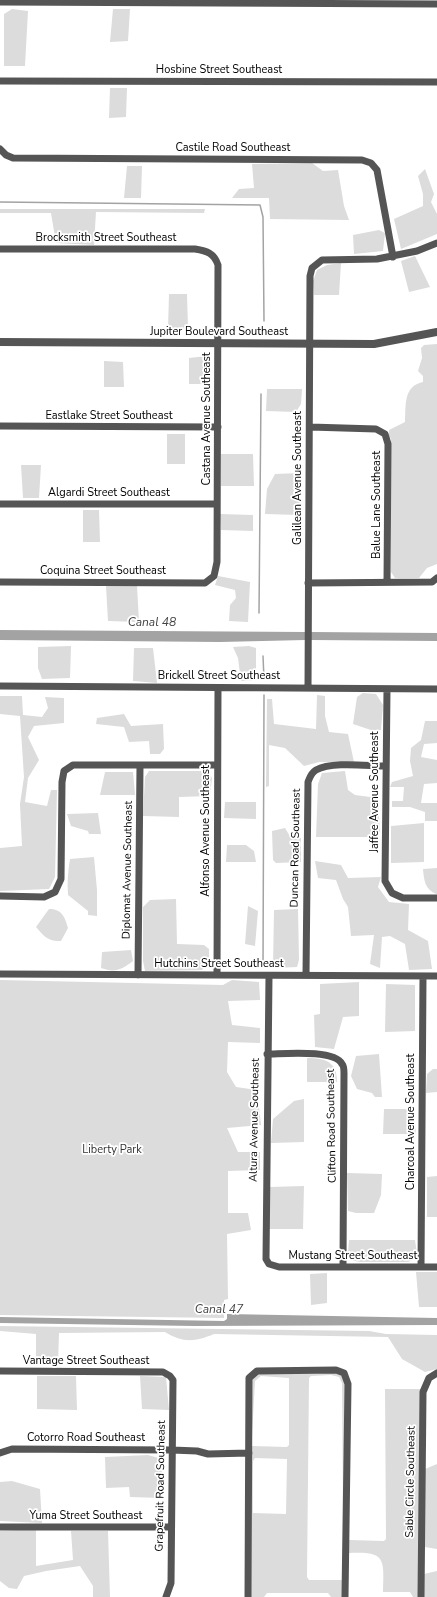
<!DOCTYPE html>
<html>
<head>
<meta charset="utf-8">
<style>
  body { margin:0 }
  canvas { display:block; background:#fff }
</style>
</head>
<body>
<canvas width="437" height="1597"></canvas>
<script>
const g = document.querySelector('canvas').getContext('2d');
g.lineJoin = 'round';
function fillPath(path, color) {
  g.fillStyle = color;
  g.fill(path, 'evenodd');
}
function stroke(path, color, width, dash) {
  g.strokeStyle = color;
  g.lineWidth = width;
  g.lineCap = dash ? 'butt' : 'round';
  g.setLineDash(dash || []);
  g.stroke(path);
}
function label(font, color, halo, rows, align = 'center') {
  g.font = font + ' "Nunito Sans",sans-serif';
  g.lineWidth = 3.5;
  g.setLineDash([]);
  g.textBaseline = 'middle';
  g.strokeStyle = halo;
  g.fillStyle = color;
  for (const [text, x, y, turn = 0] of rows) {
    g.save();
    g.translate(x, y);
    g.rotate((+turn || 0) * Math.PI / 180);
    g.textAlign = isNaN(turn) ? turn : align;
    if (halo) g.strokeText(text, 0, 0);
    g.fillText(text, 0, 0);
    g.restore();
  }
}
fillPath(new Path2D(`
  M 12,9 L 28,11 L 25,66 L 4,66 L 4,14 Z
  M 113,9 L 130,9 L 128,41 L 110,42 Z
  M 110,88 L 127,88 L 126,117 L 109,118 Z
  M 312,163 L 323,171 L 338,170 L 344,206 L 349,220 L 270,219 L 269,198 L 232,198 L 239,189 L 254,188 L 252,164 Z
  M 127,166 L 142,166 L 141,198 L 124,198 Z
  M 425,169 L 434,194 L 431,202 L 437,214 L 437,234 L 401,249 L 394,219 L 423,206 L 423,194 L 418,176 Z
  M 0,209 L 205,209 L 204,213 L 96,212 L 94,245 L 56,243 L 51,213 L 0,213 Z
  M 379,230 L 385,233 L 383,251 L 354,254 L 353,235 Z
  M 415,256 L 430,287 L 409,292 L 401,261 Z
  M 341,263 L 339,295 L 314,295 L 313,281 L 317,270 L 327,265 Z
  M 169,294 L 187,294 L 188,329 L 168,329 Z
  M 437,344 L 437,564 L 427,568 L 419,578 L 395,578 L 391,572 L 391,439 L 389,436 L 389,430 L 405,422 C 406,406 403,386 423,382 L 423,376 L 418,371 L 422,358 L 421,348 L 424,345 Z
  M 207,356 L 208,384 L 189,384 L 189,358 Z
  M 104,361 L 123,362 L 124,387 L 104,387 Z
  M 267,389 L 302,389 L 301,404 L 296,412 L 266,411 Z
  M 167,434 L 185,434 L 185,464 L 167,464 Z
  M 221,454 L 253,454 L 254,486 L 221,486 Z
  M 21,465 L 41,465 L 39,498 L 23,498 Z
  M 300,473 L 300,515 L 265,514 L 267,489 L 275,474 Z
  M 83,510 L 99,510 L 100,542 L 83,542 Z
  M 220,514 L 253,515 L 253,531 L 221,530 Z
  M 218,576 L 250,582 L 248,622 L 229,621 L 230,605 L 236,598 L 235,590 L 215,585 Z
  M 106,586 L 137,586 L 139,622 L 108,621 Z
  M 71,646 L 70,678 L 42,679 L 38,668 L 38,647 Z
  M 249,646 L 256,648 L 256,680 L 241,681 L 238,658 L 233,647 Z
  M 134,648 L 153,648 L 157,683 L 133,681 Z
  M 363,693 L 376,694 L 383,705 L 381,730 L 371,730 L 353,724 L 357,697 Z
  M 317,695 L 325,696 L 325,716 L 329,732 L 348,734 L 354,762 L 319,762 L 304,766 L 285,748 L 269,745 L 269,786 L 266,787 L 267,699 L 272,699 L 274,724 L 316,729 Z
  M 0,696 L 22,696 L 23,715 L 42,717 L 48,708 L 45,697 L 64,698 L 64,723 L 34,726 L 28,737 L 39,760 L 28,778 L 25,802 L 47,806 L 51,790 L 57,790 L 55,877 L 49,889 L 0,891 L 0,848 L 22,846 L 20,804 L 24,777 L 20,716 L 0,714 Z
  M 124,714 L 131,726 L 163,724 L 164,749 L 160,754 L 150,754 L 149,741 L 129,742 L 124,727 L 96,724 L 97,718 Z
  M 425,721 L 437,721 L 437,743 L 424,744 L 421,757 L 437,760 L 437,783 L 424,784 L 421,803 L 437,803 L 437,821 L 425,821 L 425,812 L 410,807 L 392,807 L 392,801 L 403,801 L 404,787 L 390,787 L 392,782 L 413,776 L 410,761 L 411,748 L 421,740 Z
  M 149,771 L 208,771 L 212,778 L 210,796 L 179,797 L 179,817 L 143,816 L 145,777 Z
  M 345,771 L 348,790 L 355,795 L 378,798 L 380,832 L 374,837 L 316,837 L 318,784 L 322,773 Z
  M 105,772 L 133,772 L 135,795 L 100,795 Z
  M 225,802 L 256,802 L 256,819 L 224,818 Z
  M 98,813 L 101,834 L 89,834 L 88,831 L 71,826 L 67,814 Z
  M 424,823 L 424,862 L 391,863 L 391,826 Z
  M 285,828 L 291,838 L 301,838 L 301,862 L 276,863 L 273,860 L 272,831 Z
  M 227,845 L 246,845 L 254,851 L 256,862 L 226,862 Z
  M 94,857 L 97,890 L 97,916 L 88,915 L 88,911 L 68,895 C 67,882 68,871 70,859 Z
  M 315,861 L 341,865 L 348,878 L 381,877 L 378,887 L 389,902 L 409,904 L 408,930 L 428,941 L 432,969 L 409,970 L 405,944 L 390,936 L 382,937 L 380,968 L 370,964 L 374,935 L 351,936 L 348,907 L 343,899 L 336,880 L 318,878 Z
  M 437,868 L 437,894 L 436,894 C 425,889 424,881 423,869 Z
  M 176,899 L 177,944 L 204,945 L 209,949 L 209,962 L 202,970 L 145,971 L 143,961 L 143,907 L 150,900 Z
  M 248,906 L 258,911 L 255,946 L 245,944 Z
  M 49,909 C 62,909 65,917 68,928 L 61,941 C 48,942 44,936 36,927 Z
  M 298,909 L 299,960 L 297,967 L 273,968 L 274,910 Z
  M 131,950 L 133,961 C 121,970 115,973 101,968 L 102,952 Z
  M 0,980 L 223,985 L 232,980 L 259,982 L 260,1000 L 228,1001 L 232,1025 L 260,1028 L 260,1043 L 228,1042 L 227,1072 L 236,1087 L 257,1090 L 261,1125 L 227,1128 L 238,1152 L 260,1152 L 260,1170 L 228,1171 L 228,1213 L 248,1213 L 251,1230 L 227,1234 L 228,1299 L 224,1300 L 224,1318 L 0,1315 Z
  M 359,982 L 359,1016 L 343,1017 L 334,1049 L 315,1047 L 314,1015 L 320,1014 L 320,984 Z
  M 386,984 L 415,985 L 415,1031 L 385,1032 Z
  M 379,1054 L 382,1097 L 375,1097 L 372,1093 L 357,1089 L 351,1076 L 356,1056 Z
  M 307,1058 C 326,1058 337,1062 337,1082 L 307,1082 Z
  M 433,1069 L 437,1069 L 437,1092 L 426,1093 L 427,1074 Z
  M 304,1099 L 304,1142 L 271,1143 L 273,1119 L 294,1101 Z
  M 384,1109 L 414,1109 L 416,1134 L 383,1134 Z
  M 347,1173 L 382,1174 L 381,1195 L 374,1213 L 356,1213 L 348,1211 Z
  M 437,1176 L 437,1217 L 427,1217 L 427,1177 Z
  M 304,1186 L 303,1229 L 269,1229 L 269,1187 Z
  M 349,1240 L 415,1240 L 417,1254 L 413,1260 L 408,1262 L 360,1262 L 350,1260 L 348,1252 Z
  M 416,1272 L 437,1272 L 437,1307 L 419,1307 Z
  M 327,1273 L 327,1303 L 311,1305 L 310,1274 Z
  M 0,1326 L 369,1331 L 386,1334 L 437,1335 L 437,1369 L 425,1372 L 402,1359 L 388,1337 L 214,1334 C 195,1342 183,1343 165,1332 L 59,1333 L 58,1365 L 36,1365 L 36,1334 L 0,1331 Z
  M 335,1373 L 342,1376 L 345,1385 L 343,1512 L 342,1383 L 339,1377 L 331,1375 L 311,1376 L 309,1378 L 307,1577 L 309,1580 L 343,1580 L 342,1597 L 331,1597 L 328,1593 L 267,1593 L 264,1597 L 251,1597 L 252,1446 L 287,1447 L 289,1445 L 289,1378 L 261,1376 L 255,1381 L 252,1436 L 252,1380 L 258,1374 ZM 255,1458 L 287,1459 L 286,1514 L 253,1513 L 253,1461 Z
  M 37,1376 L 76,1376 L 77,1410 L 37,1409 Z
  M 140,1376 L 166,1377 L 169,1410 L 142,1409 Z
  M 385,1389 L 421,1389 L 418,1597 L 413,1597 L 410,1592 L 383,1592 C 384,1559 386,1551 349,1553 L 349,1540 L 384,1541 L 386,1539 Z
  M 148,1455 L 162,1459 L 161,1498 L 130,1497 L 129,1487 L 106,1488 L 105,1457 Z
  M 437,1464 L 437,1549 L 425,1547 L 425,1469 Z
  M 12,1481 L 40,1489 L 42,1523 L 0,1521 L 0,1482 Z
  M 36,1529 L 36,1566 L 73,1560 L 71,1531 L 108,1531 L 110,1597 L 93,1597 L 93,1586 L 80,1566 L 46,1571 L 24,1576 L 17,1589 L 9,1588 L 0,1581 L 0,1531 Z
  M 437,1571 L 437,1597 L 423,1597 L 424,1574 Z`), '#dcdcdc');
fillPath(new Path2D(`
  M 0,630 L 305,632 L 305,640 L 220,642 L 0,640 Z
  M 311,632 L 437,633 L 437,641 L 311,640 Z
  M 227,1314 L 437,1318 L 437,1325 L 195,1326 L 0,1323 L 0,1317 L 224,1321 L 227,1319 Z`), '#a3a3a3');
stroke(new Path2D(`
  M 0,202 L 260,205 L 263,217 L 264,321
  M 259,613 L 261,394
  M 263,656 L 264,679
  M 263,965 L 264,695`), '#a3a3a3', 1.5);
stroke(new Path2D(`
  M 0,2 L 437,4
  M 0,81 L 437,82
  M 0,149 L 6,155 L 13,158 L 362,160 L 371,163 L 377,170 L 393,257
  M 0,249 L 195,249 C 207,251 214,253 218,265 L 217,562 L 214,576 L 205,583 L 0,582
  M 0,426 L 218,427
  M 310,427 L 376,429 L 385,434 L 388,444 L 387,582
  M 0,504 L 217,504
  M 308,583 L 432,582 L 437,578
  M 0,686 L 437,689
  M 308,688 L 310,276 L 312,268 L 322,260 L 377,259 L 417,251 L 437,243
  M 387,689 L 385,881 L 392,893 L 403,898 L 437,898
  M 0,896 L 44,897 L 55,892 L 61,879 L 62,782 L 64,771 L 73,765 L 217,765
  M 0,974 L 437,976
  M 138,975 L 140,766
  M 217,975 L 218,688
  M 306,975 L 308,782 C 310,777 311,773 316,770 C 332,761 368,766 386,766
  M 269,976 L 266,1259 L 269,1264 L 279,1267 L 437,1267
  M 267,1054 C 283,1054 334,1049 342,1064 C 344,1066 344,1070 344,1073 L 343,1267
  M 421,1267 L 423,977
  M 0,1371 L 163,1372 L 170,1376 L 173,1380 L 171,1583 L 166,1597
  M 0,1453 L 12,1449 L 172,1450 L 197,1451 L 208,1454 L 249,1453
  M 0,1527 L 171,1527
  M 248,1597 L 249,1378 L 257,1371 L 336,1370 L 344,1373 L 348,1384 L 345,1597
  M 421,1597 L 423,1392 L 429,1378 L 437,1373`), '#555', 7);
stroke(new Path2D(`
  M 0,342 L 374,344 L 437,332`), '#555', 8);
label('11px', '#000', '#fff', [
  ["Hosbine Street Southeast",219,70],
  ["Castile Road Southeast",233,148],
  ["Brocksmith Street Southeast",106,238],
  ["Jupiter Boulevard Southeast",219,332],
  ["Eastlake Street Southeast",109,416],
  ["Castana Avenue Southeast",207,419,-90],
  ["Galilean Avenue Southeast",298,478,-90],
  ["Algardi Street Southeast",109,493],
  ["Balue Lane Southeast",377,505,-90],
  ["Coquina Street Southeast",103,571],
  ["Brickell Street Southeast",219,676],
  ["Jaffee Avenue Southeast",375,792,-90],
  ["Alfonso Avenue Southeast",206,831,-90],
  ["Duncan Road Southeast",296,848,-89],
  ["Diplomat Avenue Southeast",128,870,-89],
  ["Hutchins Street Southeast",219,964],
  ["Altura Avenue Southeast",255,1120,-89],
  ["Charcoal Avenue Southeast",411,1122,-90],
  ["Clifton Road Southeast",332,1126,-91],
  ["Mustang Street Southeast",353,1256],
  ["Vantage Street Southeast",86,1361],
  ["Cotorro Road Southeast",86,1438],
  ["Sable Circle Southeast",411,1482,-89],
  ["Grapefruit Road Southeast",161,1486,-89],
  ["Yuma Street Southeast",86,1516]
]);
label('11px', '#333', '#fff', [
  ["Liberty Park",112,1150]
]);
label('italic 12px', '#444', '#fff', [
  ["Canal 48",152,623],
  ["Canal 47",219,1310]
]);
</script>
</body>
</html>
